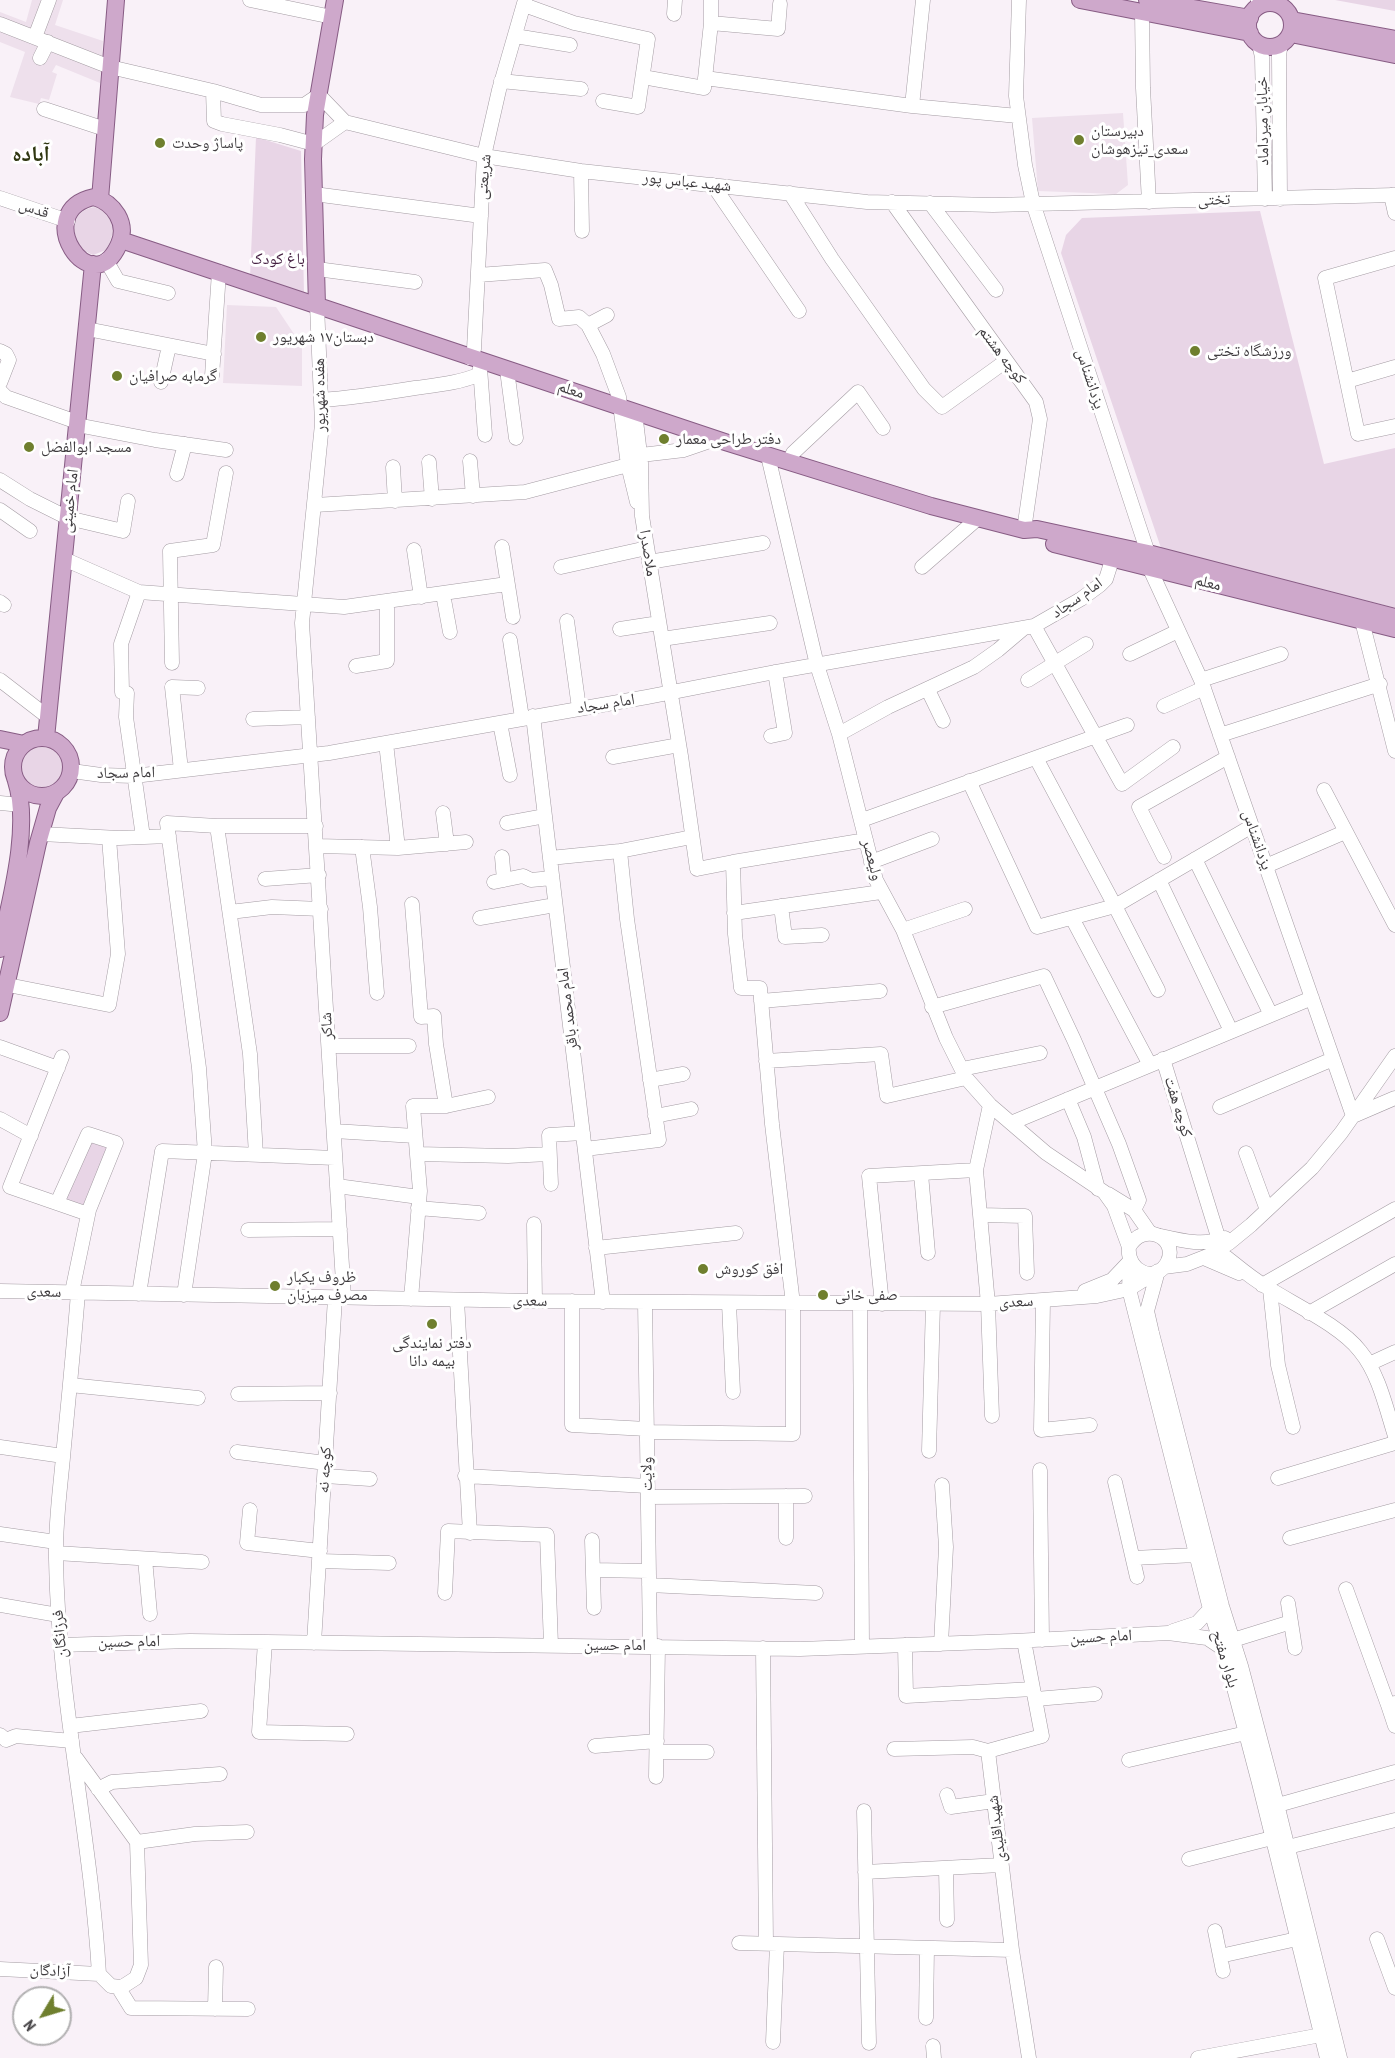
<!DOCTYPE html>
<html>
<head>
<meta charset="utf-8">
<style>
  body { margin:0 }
  #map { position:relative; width:1395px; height:2058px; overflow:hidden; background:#f9f1f8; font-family:"PT Sans Narrow",sans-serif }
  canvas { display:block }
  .north { position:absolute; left:12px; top:1986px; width:60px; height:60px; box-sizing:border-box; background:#fff; border:2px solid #b2b1b2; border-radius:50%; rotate:232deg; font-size:16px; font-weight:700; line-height:24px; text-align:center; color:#3f3c3f }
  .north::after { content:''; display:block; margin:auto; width:21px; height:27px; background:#6f7f2e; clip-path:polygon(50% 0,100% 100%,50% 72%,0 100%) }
</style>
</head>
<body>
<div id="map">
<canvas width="1395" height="2058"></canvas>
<div class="north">N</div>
</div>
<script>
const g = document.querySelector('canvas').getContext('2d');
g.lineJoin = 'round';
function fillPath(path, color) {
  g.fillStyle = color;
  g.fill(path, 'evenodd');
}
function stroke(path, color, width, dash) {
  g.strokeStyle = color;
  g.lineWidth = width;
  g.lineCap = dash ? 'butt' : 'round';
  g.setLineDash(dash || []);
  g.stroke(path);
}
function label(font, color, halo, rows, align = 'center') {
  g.font = font + ' "PT Sans Narrow","Noto Naskh Arabic",sans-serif';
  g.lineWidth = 6;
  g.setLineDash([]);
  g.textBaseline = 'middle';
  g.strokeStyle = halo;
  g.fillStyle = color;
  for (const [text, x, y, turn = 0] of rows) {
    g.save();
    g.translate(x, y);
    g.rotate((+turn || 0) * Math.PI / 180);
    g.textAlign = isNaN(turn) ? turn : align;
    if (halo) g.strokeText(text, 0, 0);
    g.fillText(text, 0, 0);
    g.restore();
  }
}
fillPath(new Path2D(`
  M 32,0 L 63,0 L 55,25 L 103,41 L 100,83 L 56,65 L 52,72 L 57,74 L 49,100 L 41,98 L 39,104 L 10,97 L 25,52 L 0,42 L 0,12 L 26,22 Z
  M 1123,113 L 1128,185 L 1116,194 L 1038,191 L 1032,118 Z
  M 227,305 L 276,307 L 302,346 L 302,386 L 223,383 Z`), '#eee0ec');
fillPath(new Path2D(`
  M 1335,0 L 1395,0 L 1395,11 Z
  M 256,137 L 301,151 L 304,294 L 250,278 Z
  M 94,207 C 118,213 116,232 106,250 L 93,255 L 80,249 C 72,231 70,212 94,207 Z
  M 1260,211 L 1324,464 L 1395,448 L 1395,608 L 1161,548 L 1061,253 L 1066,235 L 1082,218 Z
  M19 766a23 23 0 1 1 46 0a23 23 0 1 1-46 0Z
  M 88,1134 L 116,1143 L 89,1210 L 57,1203 Z`), '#e8d5e6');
const minor = new Path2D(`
  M 250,0 L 332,17
  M 1019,0 L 1016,96 L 1025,165 L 1033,203 L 1138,523 L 1148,553 L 1150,569 L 1201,680 L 1353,1116 L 1395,1098
  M 1277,0 L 1278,4
  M 524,5 L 574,23 L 648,39 L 638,107 L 603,101
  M 1258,7 L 1258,0
  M 1142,11 L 1143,88 L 1149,202
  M 674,14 L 675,0
  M 711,23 L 778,29 L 780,4
  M 0,24 L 110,67 L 213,91 L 261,105 L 304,105 L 319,95 L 345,122
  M 515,36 L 570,45
  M 35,37 L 49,0
  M 1259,44 L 1262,57 L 1265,199
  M 40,58 L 48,42
  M 643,77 L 704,88 L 711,23 L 711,0
  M 705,78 L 912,106 L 1018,116
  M 501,81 L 581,89
  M 213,91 L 214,121 L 222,124 L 280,135 L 314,144 L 345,122
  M 912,106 L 923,0
  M 44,109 L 105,129
  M 345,122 L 484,156 L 581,171 L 867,202 L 993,205 L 1395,195
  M 581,171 L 582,231
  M 713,185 L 799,311
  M 790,193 L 832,259 L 924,389 L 942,407 L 1006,361
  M 314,194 L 481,216
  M 1391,195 L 1395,213
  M 0,198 L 68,221
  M 1280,199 L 1279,55 L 1281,44
  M 892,202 L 1036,402 L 1040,419 L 1024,530
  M 930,203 L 996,290
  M 1395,258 L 1325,278 L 1358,434 L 1395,426
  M 106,260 L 118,281 L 168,293
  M 317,269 L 415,282
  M 478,275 L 545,270 L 551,285 L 559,319 L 579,317 L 588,325 L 603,354 L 619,397 L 628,465 L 637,502
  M 317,305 L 322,424 L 302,623 L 344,1298
  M 588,325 L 607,315
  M 87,329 L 214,354
  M 0,351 L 6,354 L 9,360 L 0,383
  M 470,358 L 474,349 L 484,156 L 499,90 L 525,0
  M 480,368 L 485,435
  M 507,370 L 516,438
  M 212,376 L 219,272
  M 1347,381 L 1395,367
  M 161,382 L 169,346
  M 0,391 L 6,397 L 77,422
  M 321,400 C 353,398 384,393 415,388 C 437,385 460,383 480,374
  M 635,412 L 641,463 L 642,516 L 681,756 L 697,869 L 733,862 L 735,934 L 741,988 L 760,988 L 772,1124 L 793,1304 L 793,1434 L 647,1432
  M 77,425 L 155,440 L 226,450
  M 641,455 L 684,450 L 716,439
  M 768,456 L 817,665 L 839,734 L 876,880 L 903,930 L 946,1038 L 966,1078 L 990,1105 L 1046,1153 L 1104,1192 L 1114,1206 L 1129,1247 C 1126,1272 1157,1285 1168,1261 C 1178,1237 1143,1221 1129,1247
  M 470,461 L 473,496
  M 429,462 L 432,499
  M 789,462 L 793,453 L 858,392 L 883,428
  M 393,467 L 395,501
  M 177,474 L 185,444
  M 0,480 L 30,499 L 68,518 L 123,531 L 128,501
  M 315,505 L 525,492 L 628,465
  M 0,510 L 30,531
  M 502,547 L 513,617
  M 414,550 L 421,597
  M 64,559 L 139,592 L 344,607 L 507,584
  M 649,562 L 763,543
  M 561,567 L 647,548
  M 922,567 L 977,519
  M 139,592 L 121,644 L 122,692 L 127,693 L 126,717 L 143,837
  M 443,594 L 450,632
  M 0,602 L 4,605
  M 567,621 L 579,708
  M 1362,621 L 1395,751
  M 1034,626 L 1122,784 L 1173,747
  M 620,629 L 659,623
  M 662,639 L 770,623
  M 510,640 L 522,718
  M 1130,654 L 1178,631
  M 172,663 L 170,551 L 213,545 L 226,473
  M 356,666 L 387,661 L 387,601
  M 0,680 L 48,717
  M 1028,680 L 1086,644
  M 1201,680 L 1281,654
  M 928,690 L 943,721
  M 1164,706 L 1204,688
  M 533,716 L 603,1302
  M 253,719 L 308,717
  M 500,723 L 510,775
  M 839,734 L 888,707 L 974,667 L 998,650 L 1024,628
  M 1220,735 L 1380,684
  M 771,736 L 785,733 L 775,672
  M 386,743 L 398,848
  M 613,757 L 679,745
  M 1036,758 L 1115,906 L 1252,826
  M 181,770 L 172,687 L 198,688
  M 72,771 L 101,775 L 134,776 L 329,753 L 647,697 L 775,672 L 1034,626 L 1081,599 L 1100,585 L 1106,579 L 1112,560
  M 969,781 L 1037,927 L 1115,906 L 1158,990
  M 1324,790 L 1395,925
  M 0,803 L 21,805
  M 443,813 L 447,844
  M 862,820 L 1127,725
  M 507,823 L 545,816
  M 217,826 L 250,1054 L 256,1155
  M 41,834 L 119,838 L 169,836
  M 317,846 L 398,848 L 466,842
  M 362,847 L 370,907 L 377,993
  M 502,857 L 504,880
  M 1164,857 L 1139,807 L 1228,757
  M 550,858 L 620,851 L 692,837
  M 1195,859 L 1271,1015
  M 733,862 L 866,840
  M 871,862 L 932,839
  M 1266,866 L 1345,832
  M 265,879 L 319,875
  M 1159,880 L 1231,1031
  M 494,882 L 523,876 L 531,880 L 552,878
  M 412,904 L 421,1017 L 434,1016 L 436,1044 L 446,1106
  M 781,906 L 785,937 L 822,935
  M 230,912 L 272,907 L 321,909
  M 734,913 L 881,892
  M 480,918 L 555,905
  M 1072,918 L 1150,1065
  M 903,930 L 965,909
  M 8,985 L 109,1005 L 118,954 L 109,838
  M 761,1001 L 880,991
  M 932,1007 L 1044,976 L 1074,1040 L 1119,1144 L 1139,1200 L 1134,1210
  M 329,1046 L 409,1046
  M 0,1047 L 58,1068
  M 62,1057 L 10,1187 L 88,1214
  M 1163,1059 L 1219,1240
  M 766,1061 L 881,1054 L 887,1096 L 966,1078
  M 962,1069 L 1040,1053
  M 650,1080 L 683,1074
  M 1068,1099 L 1084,1137 L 1098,1189
  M 1220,1107 L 1333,1059
  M 655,1116 L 691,1109
  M 0,1119 L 31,1136
  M 1011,1123 L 1312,998
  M 334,1131 L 415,1136
  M 585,1149 L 659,1140 L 627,919 L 620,851
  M 1246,1153 L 1267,1210
  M 417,1154 L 508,1156 L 549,1154
  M 976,1170 L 988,1304 L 992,1416
  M 921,1174 L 928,1253
  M 551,1184 L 549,1135 L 583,1133
  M 337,1186 L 419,1197
  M 1108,1194 L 1134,1210 L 1150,1233
  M 57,1203 L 88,1134 L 116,1143 L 89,1210 L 72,1292
  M 418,1208 L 479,1213
  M 980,1215 L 1025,1216 L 1027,1273
  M 534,1224 L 535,1301
  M 248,1230 L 340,1229
  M 1161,1236 C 1183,1241 1203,1246 1225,1238
  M 596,1248 L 736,1233
  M 1217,1250 C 1233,1262 1248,1276 1265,1286 C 1293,1304 1341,1326 1360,1351 C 1379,1374 1386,1408 1395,1436
  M 1204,1258 L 1239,1273
  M 1130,1261 L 1129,1289 L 1210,1609 L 1229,1669 L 1259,1783 L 1327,2058
  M 1164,1267 L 1187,1264 L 1210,1255 L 1229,1243 L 1251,1225 L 1312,1168 L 1341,1133 L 1395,1056
  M 1158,1271 L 1147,1311 L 1152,1333 L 1222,1606 L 1241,1666 L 1271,1780 L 1340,2058
  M 1262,1285 L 1395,1209
  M 1270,1289 L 1278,1365 L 1293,1427
  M 0,1291 L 535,1301 L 988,1304 L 1097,1296 L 1129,1289 L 1158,1271
  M 1085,1291 L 1112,1280 L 1130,1261
  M 78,1293 C 74,1344 69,1395 64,1446 C 61,1484 55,1521 56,1559 C 58,1699 91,1835 99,1974
  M 139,1294 L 162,1151 L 335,1158
  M 184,1295 L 205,1153 L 199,1068 L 167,823 L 217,826 L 316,826
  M 411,1299 L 420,1191 L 413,1106 L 446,1106 L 488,1097
  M 457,1300 L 470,1533
  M 572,1301 L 572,1425 L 647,1429
  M 1043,1301 L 1041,1430 L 1090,1425
  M 645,1302 L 650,1645
  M 729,1303 L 733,1392
  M 860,1304 L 862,1646
  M 882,1304 L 869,1176 L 976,1170 L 990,1105
  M 1309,1313 L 1395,1264
  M 1369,1364 L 1395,1352
  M 70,1385 L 198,1398
  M 238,1394 L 330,1393
  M 0,1447 L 63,1456
  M 929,1451 L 933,1304
  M 237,1452 L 326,1463
  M 1040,1470 L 1042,1640
  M 325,1476 L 370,1479
  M 465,1476 L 647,1486
  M 1278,1478 L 1395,1443
  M 1115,1482 L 1137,1577
  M 786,1496 L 786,1538
  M 648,1497 L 805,1496
  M 250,1510 L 247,1543 L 320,1551
  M 0,1534 L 56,1542
  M 1290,1538 L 1395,1510
  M 592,1540 L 594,1608
  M 56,1553 L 202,1562
  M 1133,1558 L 1196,1555
  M 145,1559 L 150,1614
  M 320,1561 L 389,1563
  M 593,1570 L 649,1571
  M 649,1585 L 816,1593
  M 1346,1589 L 1388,1705 L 1395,1703
  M 445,1593 L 448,1531 L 547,1535 L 551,1645
  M 1288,1603 L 1295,1648
  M 0,1605 L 58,1615
  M 1173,1631 L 1197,1623 L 1210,1609
  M 1233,1640 L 1291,1622
  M 1024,1641 L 1042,1736 L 988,1751 L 1012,1950 L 1029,2058
  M 265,1642 L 259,1732 L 347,1734
  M 314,1643 L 335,1298
  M 941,1644 L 946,1547 L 942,1485
  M 61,1645 L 190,1641 L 800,1649 L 1014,1641 L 1168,1633 L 1207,1638 L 1222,1648
  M 905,1645 L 906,1696 L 1033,1689
  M 763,1648 L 766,1943
  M 1036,1699 L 1095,1694
  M 1388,1705 L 1395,1726
  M 70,1726 L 201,1711
  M 0,1735 L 6,1740 L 16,1736 L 72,1741
  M 595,1746 L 657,1741
  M 894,1749 L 973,1747 L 988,1751
  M 657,1752 L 707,1752
  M 76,1758 L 137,1842 L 141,1965 L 136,1978 L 122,1987 L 111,1986 L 99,1974
  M 1129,1760 L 1246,1733
  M 656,1777 L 658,1646
  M 98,1789 L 112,1782 L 220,1774
  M 947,1795 L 951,1807 L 994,1801
  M 1278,1805 L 1395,1772
  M 864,1811 L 869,2043
  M 137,1842 L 195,1834 L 247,1832
  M 1288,1847 L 1395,1820
  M 1189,1859 L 1272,1838
  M 946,1868 L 947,1920
  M 865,1872 L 1001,1865
  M 1215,1931 L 1223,1971
  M 1377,1939 L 1395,1988
  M 739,1943 L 1012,1950
  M 1220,1956 L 1297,1939
  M 0,1969 L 99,1974
  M 118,1987 L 131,2008 L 248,2009
  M 215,2009 L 216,1967
  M 926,2018 L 927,1948
  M 773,2042 L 777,1944
  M 933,2046 L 934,2058
  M 1198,2058 L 1321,2035`);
const major = new Path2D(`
  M 1080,0 L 1250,33
  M 1147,0 L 1250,18
  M1248 25a22 22 0 1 1 44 0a22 22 0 1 1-44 0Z
  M 1292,20 L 1395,39
  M 1291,34 L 1395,55
  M 94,197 C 114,203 128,223 119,244 C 92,306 29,211 94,197 Z
  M 100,199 L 116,0
  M 121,240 L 725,442 L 931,506 L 1024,530 L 1037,529 L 1148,553 L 1395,617
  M 317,305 L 313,159 L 315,115 L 335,0
  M 1054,544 L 1395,629
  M13 767a29 29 0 1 1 58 0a29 29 0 1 1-58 0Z
  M 46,738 L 93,264
  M 0,739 L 24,744
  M 0,949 C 10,901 31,828 16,781
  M 0,1013 L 38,843 L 48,808 L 56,793`);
stroke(minor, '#a49ca3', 15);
stroke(major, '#875c84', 18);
stroke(minor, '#fff', 14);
stroke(major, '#cea8cb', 16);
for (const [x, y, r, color] of [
  [1079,140,6,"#6f7f2e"],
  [160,143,6,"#6f7f2e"],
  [261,337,6,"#6f7f2e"],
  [1195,351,6,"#6f7f2e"],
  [117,376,6,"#6f7f2e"],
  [664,439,6,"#6f7f2e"],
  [29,447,6,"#6f7f2e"],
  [703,1269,6,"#6f7f2e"],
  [275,1286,6,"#6f7f2e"],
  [823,1295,6,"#6f7f2e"],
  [432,1324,6,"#6f7f2e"]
]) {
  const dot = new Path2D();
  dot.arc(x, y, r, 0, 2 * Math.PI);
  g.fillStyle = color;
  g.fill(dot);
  stroke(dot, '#fff', 2);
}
label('16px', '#3f3c3f', '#fff', [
  ["خیابان میرداماد",1263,121,-91],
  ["شریعتی",484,177,-85],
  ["شهید عباس پور",687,182,6],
  ["تختی",1214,200,-2],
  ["قدس",34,209,19],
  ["کوچه هشتم",1002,355,53],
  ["یزدانشناس",1090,379,72],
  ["معلم",571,390,18],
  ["هفده شهریور",320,395,-91],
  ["امام خمینی",70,501,-84],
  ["ملاصدرا",648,553,81],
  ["معلم",1208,583,14],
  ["امام سجاد",1077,598,-35],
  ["امام سجاد",606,704,-9],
  ["امام سجاد",126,773,-1],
  ["یزدانشناس",1257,840,71],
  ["ولیعصر",872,860,75],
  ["امام محمد باقر",568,1009,-97],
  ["شاکر",327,1026,-93],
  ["کوچه هفت",1178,1107,73],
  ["سعدی",44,1292,1],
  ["سعدی",530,1301,1],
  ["سعدی",1016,1302,-3],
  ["کوچه نه",325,1470,-87],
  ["ولایت",647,1474,-91],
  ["فرزانگان",60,1634,-95],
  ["امام حسین",1101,1637,-3],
  ["امام حسین",129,1642,-1],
  ["امام حسین",615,1645],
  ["بلوار مفتح",1225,1659,73],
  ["شهیداقلیدی",997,1829,-97],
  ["آزادگان",50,1971,3]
]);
label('16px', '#3f3c3f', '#fff', [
  ["دبیرستان",1091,131],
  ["سعدی_تیزهوشان",1091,149],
  ["پاساژ وحدت",172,143],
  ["دبستان۱۷ شهریور",273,337],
  ["ورزشگاه تختی",1207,351],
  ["گرمابه صرافیان",129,376],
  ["دفتر طراحی معمار",676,439],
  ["مسجد ابوالفضل",41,447],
  ["افق کوروش",715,1269],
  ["ظروف یکبار",287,1277],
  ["مصرف میزبان",287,1295],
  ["صفی خانی",835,1295],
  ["دفتر نمایندگی",432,1343,"center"],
  ["بیمه دانا",432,1361,"center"]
], 'left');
label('16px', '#452042', '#fff', [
  ["باغ کودک",278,259]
]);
label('bold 22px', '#2f3711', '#fff', [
  ["آباده",31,155]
]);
</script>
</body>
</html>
